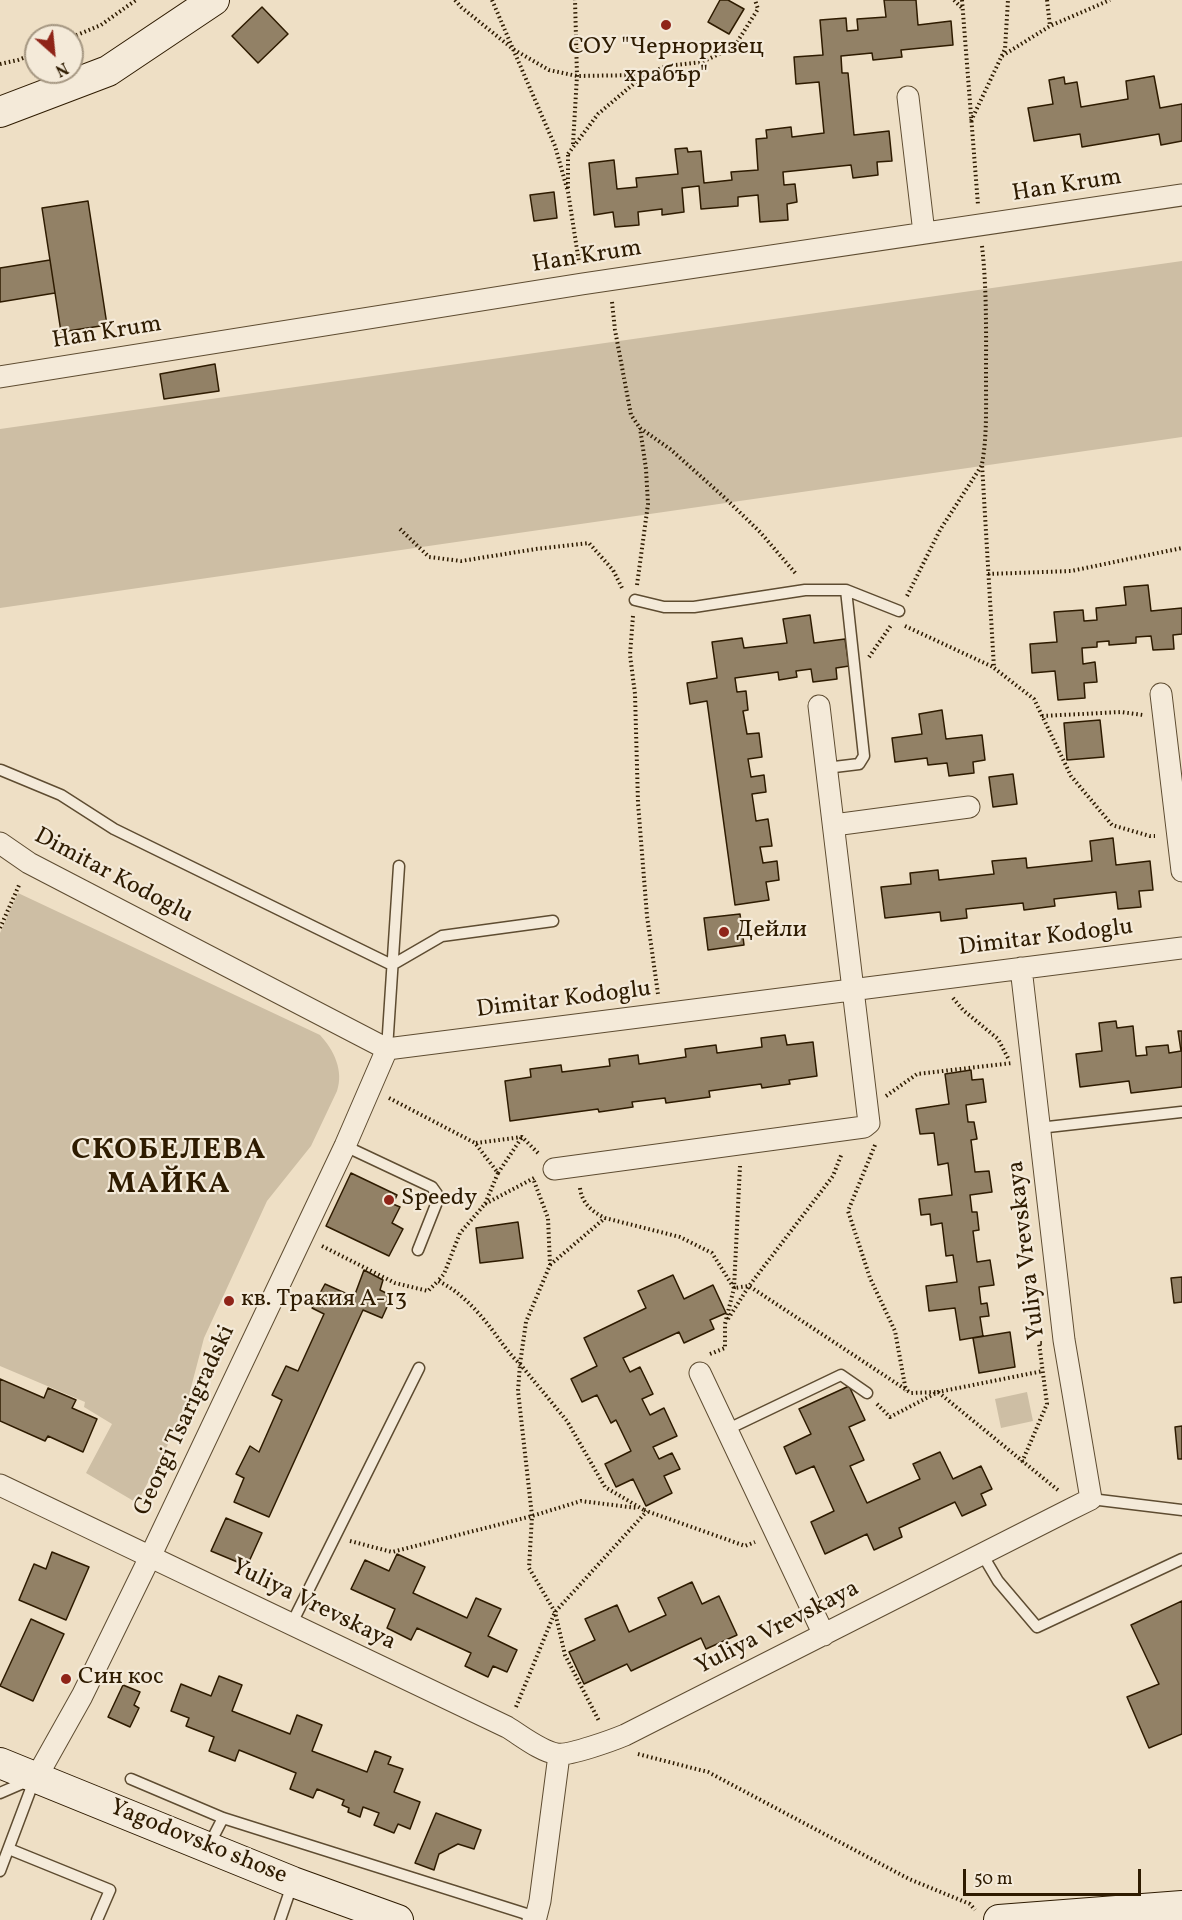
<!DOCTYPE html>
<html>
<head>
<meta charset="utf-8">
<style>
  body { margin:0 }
  #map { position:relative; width:1182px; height:1920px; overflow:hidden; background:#eedfc5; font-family:Vollkorn,serif }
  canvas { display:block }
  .north { position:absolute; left:24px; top:24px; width:60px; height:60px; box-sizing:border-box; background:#f4ead9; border:2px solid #a59782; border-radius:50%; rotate:153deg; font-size:16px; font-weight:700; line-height:24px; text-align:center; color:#2e1b00 }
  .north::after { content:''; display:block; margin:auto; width:21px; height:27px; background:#8f2418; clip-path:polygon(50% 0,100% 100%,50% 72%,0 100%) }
  .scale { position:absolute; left:963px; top:1869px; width:178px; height:27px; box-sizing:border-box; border:3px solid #2e1b00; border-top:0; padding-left:8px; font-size:18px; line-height:21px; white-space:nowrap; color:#2e1b00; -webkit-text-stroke:4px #f4ead9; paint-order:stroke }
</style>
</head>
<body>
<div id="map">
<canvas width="1182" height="1920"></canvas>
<div class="north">N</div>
<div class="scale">50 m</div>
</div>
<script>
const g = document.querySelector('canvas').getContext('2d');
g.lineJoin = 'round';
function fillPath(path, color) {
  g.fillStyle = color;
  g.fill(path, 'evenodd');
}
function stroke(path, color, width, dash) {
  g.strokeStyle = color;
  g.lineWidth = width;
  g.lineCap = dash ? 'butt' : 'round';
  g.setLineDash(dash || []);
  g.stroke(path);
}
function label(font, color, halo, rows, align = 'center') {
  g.font = font + ' Vollkorn,serif';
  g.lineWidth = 4.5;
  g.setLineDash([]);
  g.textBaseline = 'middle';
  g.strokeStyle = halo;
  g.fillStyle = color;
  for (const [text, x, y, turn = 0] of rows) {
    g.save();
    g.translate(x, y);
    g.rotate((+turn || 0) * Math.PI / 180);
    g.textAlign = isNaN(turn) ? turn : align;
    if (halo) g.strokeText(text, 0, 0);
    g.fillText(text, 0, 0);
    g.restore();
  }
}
fillPath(new Path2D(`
  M 1182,261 L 1182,437 L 0,608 L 0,429 Z
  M 18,893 L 320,1035 C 334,1050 344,1071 337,1091 L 311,1146 L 267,1201 L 204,1338 L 184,1414 L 137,1503 L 86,1473 L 112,1424 L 84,1407 L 85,1402 L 0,1366 L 0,933 Z
  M 1027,1392 L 1033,1421 L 1001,1428 L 995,1399 Z`), '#cdbea4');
const building = new Path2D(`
  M 720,0 L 728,0 L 744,9 L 729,34 L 708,22 Z
  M 884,0 L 916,0 L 918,25 L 951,21 L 953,45 L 901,50 L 902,57 L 873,60 L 872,53 L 841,56 L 842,73 L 848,73 L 854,135 L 889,131 L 892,161 L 877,162 L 878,175 L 853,178 L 851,165 L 783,172 L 784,185 L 795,184 L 797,202 L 787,204 L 788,220 L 760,222 L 758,195 L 738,197 L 738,206 L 701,209 L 699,186 L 682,188 L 684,212 L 662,215 L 662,209 L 638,212 L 639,225 L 615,227 L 613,212 L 594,215 L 589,163 L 614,160 L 617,189 L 637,187 L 636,178 L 678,174 L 675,149 L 687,148 L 688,152 L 701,151 L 704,183 L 732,180 L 731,172 L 758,170 L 756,139 L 767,138 L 766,130 L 791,127 L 792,137 L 824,133 L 819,82 L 796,84 L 794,57 L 823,55 L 820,20 L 846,18 L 847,31 L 858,30 L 857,19 L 886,17 Z
  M 262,7 L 288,34 L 258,63 L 232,36 Z
  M 1154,76 L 1160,108 L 1182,104 L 1182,141 L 1161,145 L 1159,134 L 1082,147 L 1080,134 L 1034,141 L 1028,108 L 1053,104 L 1049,80 L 1064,77 L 1065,84 L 1077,82 L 1081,107 L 1128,99 L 1126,81 Z
  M 554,192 L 557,218 L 534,221 L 530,195 Z
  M 88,201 L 107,325 L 61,332 L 42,208 Z
  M 50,260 L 55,293 L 0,302 L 0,268 Z
  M 215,364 L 219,391 L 164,399 L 160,374 Z
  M 1148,585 L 1151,611 L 1182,608 L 1182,634 L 1173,635 L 1174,649 L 1153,650 L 1151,636 L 1136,637 L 1136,643 L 1109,645 L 1109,641 L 1097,642 L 1097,647 L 1082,648 L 1083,664 L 1095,662 L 1097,682 L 1084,683 L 1085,698 L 1058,700 L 1055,671 L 1032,673 L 1030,644 L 1057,642 L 1054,612 L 1083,610 L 1084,621 L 1097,620 L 1096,608 L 1126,605 L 1124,587 Z
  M 810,615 L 814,643 L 845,639 L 849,666 L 836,668 L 837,679 L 813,682 L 811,669 L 796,671 L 797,677 L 779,680 L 778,672 L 735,678 L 737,692 L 746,691 L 748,710 L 743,711 L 747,734 L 759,733 L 762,757 L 748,759 L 751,777 L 764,775 L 766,792 L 752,794 L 756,821 L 768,819 L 772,846 L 760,847 L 763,863 L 777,861 L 779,880 L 766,882 L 769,900 L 735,905 L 707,701 L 690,704 L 687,683 L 717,678 L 712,642 L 742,638 L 744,648 L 787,643 L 783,619 Z
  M 942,710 L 946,739 L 982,735 L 985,760 L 973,762 L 974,773 L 949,776 L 947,763 L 928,765 L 927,758 L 895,762 L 892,738 L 922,734 L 919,714 Z
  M 1100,720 L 1104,757 L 1067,760 L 1064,723 Z
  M 1013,774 L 1017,804 L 993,807 L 989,777 Z
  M 1113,838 L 1116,865 L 1150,861 L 1153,890 L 1139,891 L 1141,907 L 1118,909 L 1116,892 L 1054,899 L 1055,906 L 1024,910 L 1023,903 L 966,909 L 967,918 L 941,921 L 940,912 L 885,918 L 881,887 L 911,884 L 910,873 L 938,870 L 939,880 L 994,874 L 992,861 L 1026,858 L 1027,868 L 1092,861 L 1090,841 Z
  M 740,914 L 744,945 L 708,950 L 704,918 Z
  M 1116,1021 L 1117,1028 L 1133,1026 L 1136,1056 L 1147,1055 L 1146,1047 L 1168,1045 L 1169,1053 L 1181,1051 L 1178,1031 L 1182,1031 L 1182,1087 L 1131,1093 L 1129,1081 L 1080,1087 L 1076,1054 L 1102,1051 L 1099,1023 Z
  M 785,1035 L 787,1045 L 813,1042 L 817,1076 L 789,1080 L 790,1084 L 762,1088 L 761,1084 L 709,1091 L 710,1097 L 666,1103 L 665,1098 L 632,1102 L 633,1107 L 599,1112 L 598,1109 L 510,1121 L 505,1081 L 531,1077 L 530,1069 L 561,1065 L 562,1072 L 610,1066 L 609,1059 L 638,1055 L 639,1064 L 686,1057 L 685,1049 L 716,1045 L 717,1053 L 762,1047 L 761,1038 Z
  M 971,1070 L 972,1080 L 983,1079 L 986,1102 L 966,1105 L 968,1122 L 974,1122 L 977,1139 L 971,1140 L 975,1172 L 989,1171 L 992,1192 L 970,1195 L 972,1212 L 977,1212 L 979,1230 L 973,1231 L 977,1262 L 990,1260 L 994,1285 L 979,1287 L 981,1304 L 987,1303 L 989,1316 L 980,1317 L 983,1336 L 960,1340 L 955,1308 L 929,1311 L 926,1286 L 957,1282 L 953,1255 L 946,1256 L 942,1223 L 931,1225 L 930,1214 L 921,1215 L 919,1199 L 952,1195 L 948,1163 L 938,1165 L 934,1133 L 920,1134 L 916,1109 L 949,1104 L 945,1074 Z
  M 351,1173 L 397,1195 L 393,1204 L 400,1207 L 392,1223 L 403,1229 L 389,1256 L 326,1226 Z
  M 518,1222 L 523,1258 L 480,1263 L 476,1228 Z
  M 364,1270 L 383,1280 L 380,1290 L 392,1296 L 382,1318 L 363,1310 L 269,1517 L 234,1502 L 244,1478 L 236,1474 L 250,1446 L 259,1452 L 282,1400 L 272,1395 L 286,1366 L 298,1371 L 324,1314 L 312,1308 L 325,1284 L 354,1297 Z
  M 673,1275 L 684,1299 L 713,1285 L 726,1313 L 710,1320 L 714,1329 L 684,1343 L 679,1332 L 623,1358 L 630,1372 L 640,1367 L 653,1394 L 642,1399 L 650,1415 L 664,1408 L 677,1436 L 653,1447 L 659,1459 L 672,1453 L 680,1469 L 664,1476 L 672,1493 L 646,1506 L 633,1479 L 616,1487 L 605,1464 L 631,1451 L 616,1420 L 611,1423 L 597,1395 L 582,1402 L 571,1379 L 597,1366 L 584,1338 L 646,1308 L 638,1291 Z
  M 1182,1277 L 1182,1302 L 1174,1303 L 1171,1278 Z
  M 1010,1332 L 1015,1367 L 979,1373 L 973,1338 Z
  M 0,1379 L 44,1398 L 48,1388 L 76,1400 L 72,1408 L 97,1419 L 83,1452 L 48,1436 L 45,1441 L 0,1421 Z
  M 849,1386 L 865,1420 L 849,1427 L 864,1460 L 850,1466 L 867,1503 L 920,1479 L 913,1464 L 940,1452 L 953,1479 L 981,1466 L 992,1489 L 981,1494 L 986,1505 L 962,1516 L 955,1502 L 899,1528 L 902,1537 L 874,1550 L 867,1534 L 825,1554 L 811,1522 L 834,1511 L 814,1466 L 796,1474 L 784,1447 L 811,1434 L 799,1409 Z
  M 1182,1426 L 1182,1459 L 1178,1459 L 1175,1427 Z
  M 226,1518 L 262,1533 L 247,1566 L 211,1551 Z
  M 52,1552 L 89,1567 L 66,1620 L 19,1600 L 34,1564 L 46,1569 Z
  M 397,1554 L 425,1567 L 413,1593 L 467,1618 L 476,1598 L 501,1609 L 488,1636 L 517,1650 L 507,1672 L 493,1666 L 488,1677 L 465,1666 L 471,1653 L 417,1628 L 411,1640 L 387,1628 L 395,1609 L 351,1589 L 365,1560 L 389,1571 Z
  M 692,1582 L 702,1604 L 719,1596 L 737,1635 L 706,1649 L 701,1638 L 631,1671 L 627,1664 L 584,1684 L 569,1652 L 595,1640 L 585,1619 L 617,1605 L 629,1632 L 666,1615 L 658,1598 Z
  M 1182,1601 L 1182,1734 L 1149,1748 L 1127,1697 L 1159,1684 L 1131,1625 Z
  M 31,1619 L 64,1634 L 33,1701 L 0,1686 Z
  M 219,1676 L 242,1685 L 232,1711 L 290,1734 L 297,1715 L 322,1725 L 312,1751 L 367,1772 L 375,1751 L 391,1757 L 388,1764 L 403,1769 L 394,1792 L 420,1802 L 410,1829 L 398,1824 L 394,1833 L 374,1825 L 379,1813 L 363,1807 L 360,1817 L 348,1812 L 349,1808 L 342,1805 L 344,1800 L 317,1789 L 313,1798 L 290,1789 L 296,1773 L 239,1750 L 235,1761 L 209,1751 L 214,1737 L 186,1726 L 189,1718 L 171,1711 L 181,1684 L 211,1696 Z
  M 123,1685 L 140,1692 L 134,1705 L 139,1708 L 130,1727 L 108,1717 Z
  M 436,1813 L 481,1830 L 474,1849 L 458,1844 L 439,1854 L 434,1870 L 415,1863 Z`);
fillPath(building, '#928166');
stroke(building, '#2e1b00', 1.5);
const lane = new Path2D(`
  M 635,600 L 664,607 L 694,607 L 805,590 L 846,590 L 899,611
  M 826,768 L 859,764 L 864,756 L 846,590
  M 1,770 L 61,795 L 114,829 L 392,965 L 442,936 L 553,921
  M 387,1049 L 399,866
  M 1039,1128 L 1181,1112
  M 345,1146 L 432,1187 L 437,1194 L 437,1202 L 418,1250
  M 726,1430 L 841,1375 L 867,1393
  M 1091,1499 L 1182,1510
  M 982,1554 L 998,1581 L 1037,1627 L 1182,1559
  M 291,1625 L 419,1368
  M 131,1779 L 223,1818 L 536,1917
  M 0,1793 L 30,1780
  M 208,1847 L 223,1818
  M 9,1849 L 110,1890 L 97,1920
  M 0,1871 L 35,1778
  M 280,1920 L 292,1885`);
const street = new Path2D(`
  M 908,97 L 924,233
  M 0,377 L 582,284 L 1182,195
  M 1161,694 L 1182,871
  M 834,825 L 969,807
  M 0,843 L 29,863 L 387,1049 L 1182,948
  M 554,1169 L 864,1127 L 869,1123 L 819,706
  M 700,1373 L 824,1635
  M 0,1485 L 507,1727 C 522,1736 540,1751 557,1754 C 569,1756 613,1740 625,1735 L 1069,1510 L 1091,1499 L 1064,1340 L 1021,968
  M 36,1778 L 82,1696 L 150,1557 L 345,1146 L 387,1049
  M 533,1920 L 536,1917 L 540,1901 L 559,1755`);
const secondary = new Path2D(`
  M 0,112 L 108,71 L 214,0
  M 0,1763 L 293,1882 L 398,1920
  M 999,1920 L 1182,1906`);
stroke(lane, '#5e4c31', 13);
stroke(street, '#5e4c31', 23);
stroke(secondary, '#2e1b00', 32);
stroke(new Path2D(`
  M 455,0 L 461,7 L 513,49 L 555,146 L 568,192 L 579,262
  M 492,0 L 513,49 L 549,70 L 577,76 L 643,75
  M 954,0 L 963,9
  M 962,0 L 978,205
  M 1047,0 L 1050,26
  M 72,37 L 101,25 L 136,0
  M 1002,56 L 1050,26 L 1110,0
  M 0,64 L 18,60 L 36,53
  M 971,121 L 1005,49 L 1008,0
  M 573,144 L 577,76 L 575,0
  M 568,154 L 598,114 L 644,75 L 667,66 L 702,62 L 734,47 L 758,9 L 755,0
  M 568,188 L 568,154
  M 982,246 C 987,290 986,336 986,381 C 986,408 987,437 982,464 L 994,668 L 1034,699 L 1071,776 L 1112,825 L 1150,836 L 1155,836
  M 612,302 L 615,330 L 631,415 L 640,428 L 670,449 L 725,498 L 760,532 L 797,575
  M 400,529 L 429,557 L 461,561 L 536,549 L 589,543 L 613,570 L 623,590
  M 988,574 L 1071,571 L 1182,548
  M 637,585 L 648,504 L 646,469 L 640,428
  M 907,596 L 940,530 L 982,465
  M 633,616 L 630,655 L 635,694 L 638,803 L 647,916 L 658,994
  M 905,626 L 993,667
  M 869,657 L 892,624
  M 1042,716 L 1121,712 L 1143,715
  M 0,928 L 20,883
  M 953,998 L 963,1010 L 998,1039 L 1008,1058
  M 886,1096 L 917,1074 L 1012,1063
  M 389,1098 L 475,1143 L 498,1173 L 485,1204 L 460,1233 L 444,1274 L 438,1281
  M 476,1143 L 522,1137 L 539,1154
  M 875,1145 L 848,1211 L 870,1278 L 895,1331 L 906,1391
  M 498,1173 L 522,1137
  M 534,1181 L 548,1218 L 550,1265 L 526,1322 L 520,1364 L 518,1391 L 532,1516 L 529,1568 L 555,1612 L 565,1655 L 599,1721
  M 580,1188 C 582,1203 591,1211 605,1218 L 680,1237 L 712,1253 L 734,1288 L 749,1286 L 911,1393 L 938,1392 L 1059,1491
  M 485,1204 L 534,1178
  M 322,1246 L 395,1283 L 428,1291 L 438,1281 C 458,1290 476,1309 490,1327 C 500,1340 508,1353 520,1364 L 567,1421 L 605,1487 L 644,1510
  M 550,1265 L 605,1218
  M 728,1319 L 749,1286 L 833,1176 L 842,1153
  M 710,1354 L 725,1348 L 725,1324 L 734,1288 L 740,1166
  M 877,1404 L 890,1417 L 938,1392 L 1043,1371
  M 1022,1462 L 1047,1404 L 1039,1343 L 1043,1343
  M 644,1510 L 745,1546 L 755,1542
  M 350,1541 L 392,1552 L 532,1516 L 581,1501 L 637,1508
  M 516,1707 L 555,1612 L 647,1511
  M 638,1754 L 708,1772 L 909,1879 L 970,1904 L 975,1910`), '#2e1b00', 4, [1.5, 3]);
stroke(lane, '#f4ead9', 10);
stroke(street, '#f4ead9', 21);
stroke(secondary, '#f4ead9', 30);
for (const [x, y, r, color] of [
  [666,25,6,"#8f2418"],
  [724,932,6,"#8f2418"],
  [389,1200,6,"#8f2418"],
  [229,1301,6,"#8f2418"],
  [66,1679,6,"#8f2418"]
]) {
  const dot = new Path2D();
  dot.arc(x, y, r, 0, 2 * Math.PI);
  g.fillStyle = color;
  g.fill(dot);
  stroke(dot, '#f4ead9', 2);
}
label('24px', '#2e1b00', '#f4ead9', [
  ["СОУ \"Черноризец",666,49,"center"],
  ["храбър\"",666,77,"center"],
  ["Дейли",736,932],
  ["Speedy",401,1200],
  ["кв. Тракия А-13",241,1301],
  ["Син кос",78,1679]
], 'left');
label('24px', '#2e1b00', '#f4ead9', [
  ["Han Krum",1067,187,-9],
  ["Han Krum",587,258,-9],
  ["Han Krum",107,334,-9],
  ["Dimitar Kodoglu",113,877,28],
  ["Dimitar Kodoglu",1046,939,-7],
  ["Dimitar Kodoglu",564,1001,-7],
  ["Yuliya Vrevskaya",1028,1250,-97],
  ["Georgi Tsarigradski",186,1421,-65],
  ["Yuliya Vrevskaya",313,1606,26],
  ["Yuliya Vrevskaya",778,1629,-27],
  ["Yagodovsko shose",198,1843,22]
]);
g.letterSpacing = '1.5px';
label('bold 30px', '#2e1b00', '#f4ead9', [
  ["СКОБЕЛЕВА",169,1152],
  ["МАЙКА",169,1186]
]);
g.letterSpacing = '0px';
</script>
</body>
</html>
